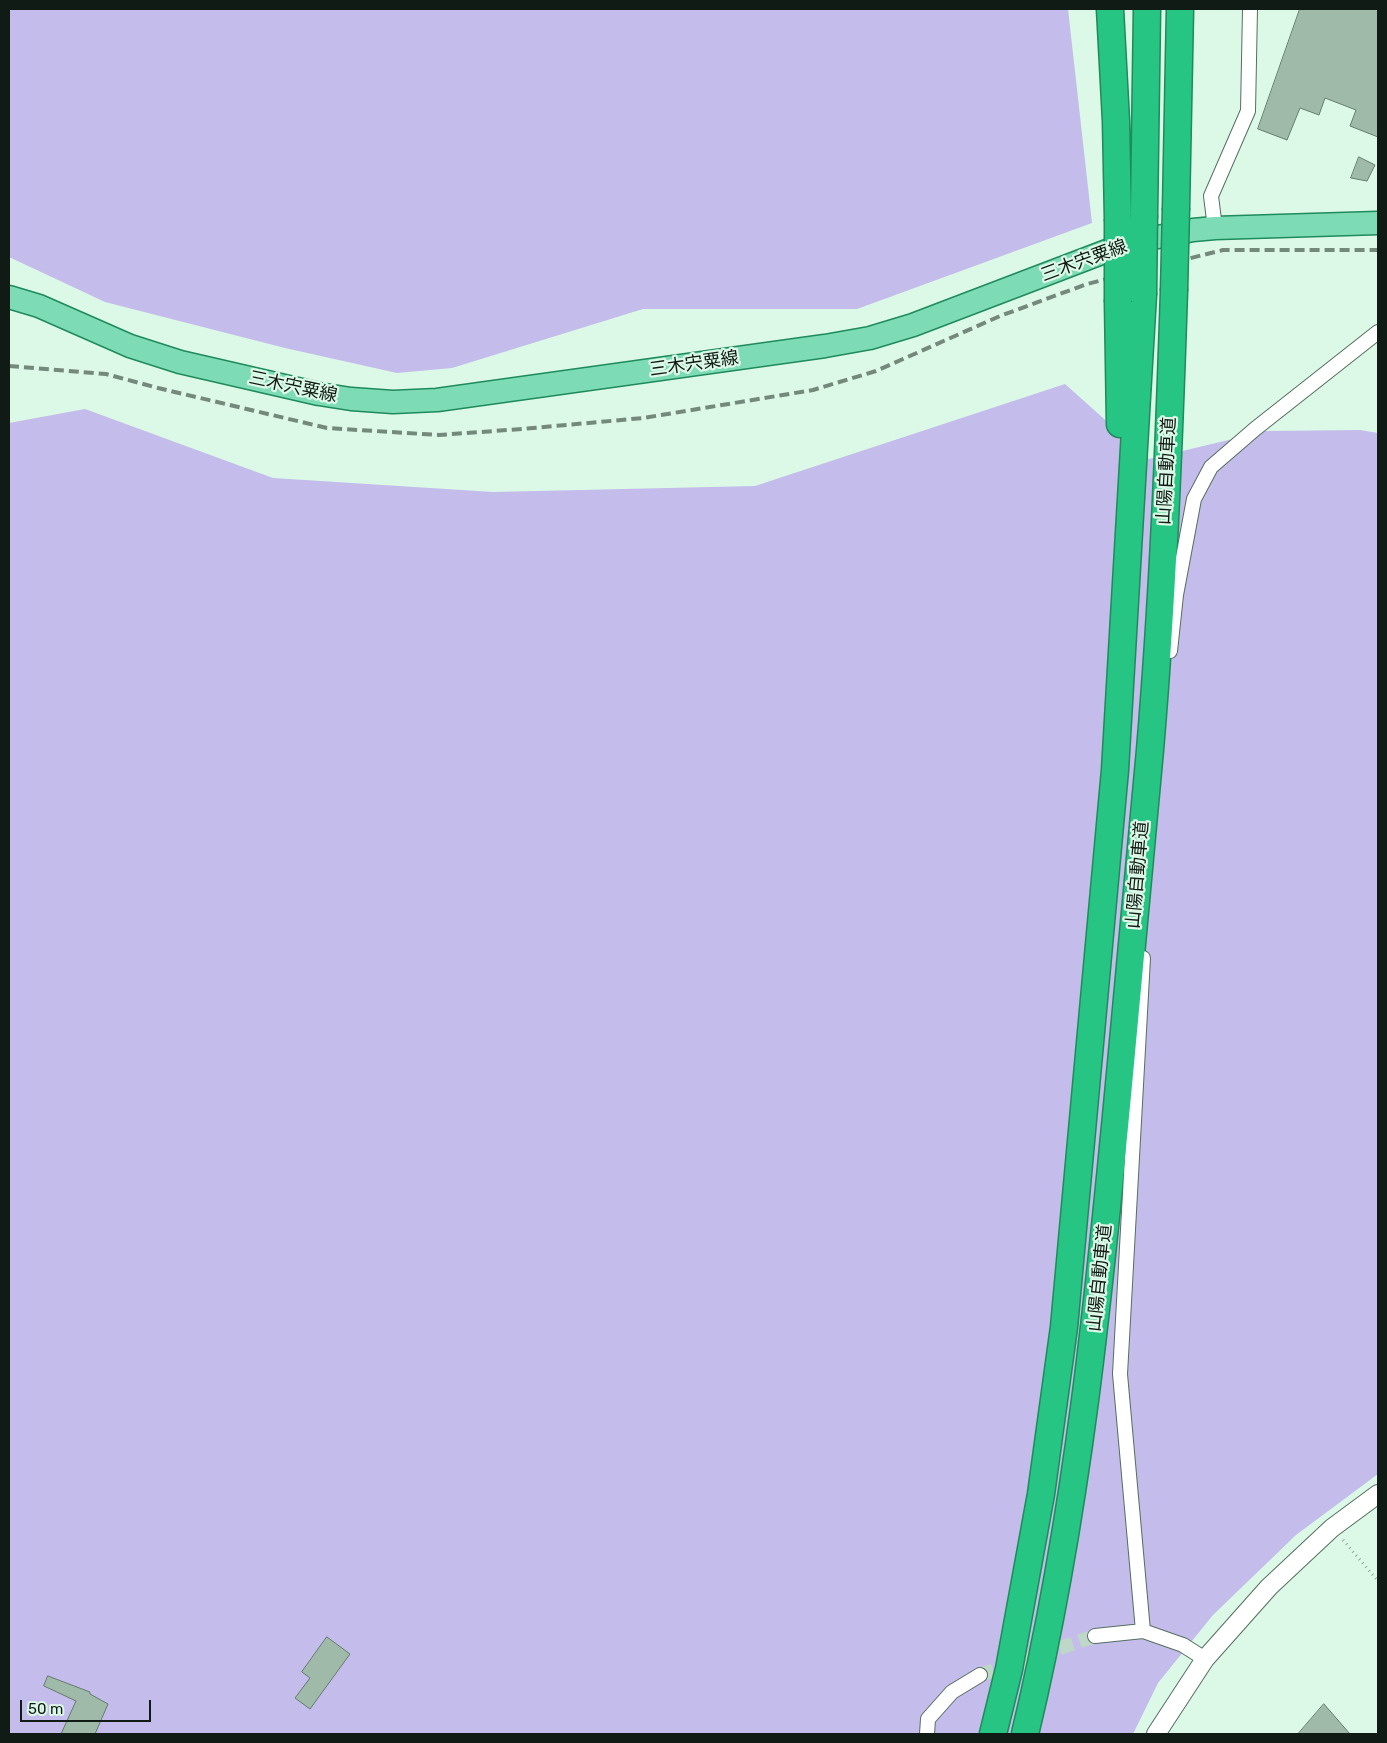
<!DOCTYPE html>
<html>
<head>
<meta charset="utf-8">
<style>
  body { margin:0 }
  #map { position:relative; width:1387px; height:1743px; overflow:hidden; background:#dcf8e7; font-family:Rubik,sans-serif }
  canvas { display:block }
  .frame { position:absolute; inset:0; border:10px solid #111b15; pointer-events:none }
  .scale { position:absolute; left:20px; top:1700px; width:131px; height:22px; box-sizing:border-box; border:2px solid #111b15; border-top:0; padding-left:6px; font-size:15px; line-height:18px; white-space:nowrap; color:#111b15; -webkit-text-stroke:4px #dcf8e7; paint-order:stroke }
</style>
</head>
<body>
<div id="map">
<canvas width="1387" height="1743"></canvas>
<div class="frame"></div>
<div class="scale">50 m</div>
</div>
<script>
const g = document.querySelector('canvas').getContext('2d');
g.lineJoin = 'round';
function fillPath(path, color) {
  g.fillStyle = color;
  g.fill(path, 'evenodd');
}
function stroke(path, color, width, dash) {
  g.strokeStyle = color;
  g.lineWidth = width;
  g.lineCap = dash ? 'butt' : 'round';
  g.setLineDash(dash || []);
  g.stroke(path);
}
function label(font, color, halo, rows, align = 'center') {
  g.font = font + ' Rubik,"Noto Sans JP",sans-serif';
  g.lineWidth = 4.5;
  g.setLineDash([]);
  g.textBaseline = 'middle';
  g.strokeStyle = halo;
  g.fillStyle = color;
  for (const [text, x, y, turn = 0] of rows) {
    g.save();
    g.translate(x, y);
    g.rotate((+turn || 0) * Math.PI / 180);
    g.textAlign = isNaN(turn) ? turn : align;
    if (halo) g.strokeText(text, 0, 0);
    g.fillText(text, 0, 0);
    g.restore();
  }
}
fillPath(new Path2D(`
  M 9,9 L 1068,9 L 1092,223 L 857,309 L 643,309 L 452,368 L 397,373 L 285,348 L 105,302 L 9,257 Z
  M 1065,384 L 1149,459 L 1266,431 L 1360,430 L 1378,433 L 1378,1474 L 1296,1535 L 1213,1615 L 1158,1683 L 1133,1734 L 9,1734 L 9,423 L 85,409 L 273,478 L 493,492 L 755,486 Z`), '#c4bcea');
const building = new Path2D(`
  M 1300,9 L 1378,9 L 1378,137 L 1350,126 L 1356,110 L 1325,98 L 1319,115 L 1300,108 L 1287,140 L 1258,129 Z
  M 1359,157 L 1375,165 L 1367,181 L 1351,178 Z
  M 327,1637 L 350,1654 L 310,1709 L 295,1698 L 310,1678 L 302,1672 Z
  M 48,1676 L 90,1692 L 90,1694 L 108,1704 L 95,1734 L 61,1734 L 76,1701 L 44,1686 Z
  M 1324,1704 L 1350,1734 L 1298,1734 Z`);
fillPath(building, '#a0baaa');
stroke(building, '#647c6e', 1);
stroke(new Path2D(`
  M 980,1675 L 1095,1636`), '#bed7c8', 14, [14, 7]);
const minor = new Path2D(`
  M 1215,228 L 1211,196 L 1248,111 L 1250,9
  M 1170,651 L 1176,595 L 1194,499 L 1211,467 L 1255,429 L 1378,332
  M 1143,1631 L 1120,1374 L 1143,958
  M 1095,1636 L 1143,1631 L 1183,1645 L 1205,1659
  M 927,1734 L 928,1719 L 952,1692 L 980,1675`);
const tertiary = new Path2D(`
  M 1156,1734 L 1205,1659 L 1269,1587 L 1332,1528 L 1378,1494`);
const primary = new Path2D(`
  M 9,297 L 39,306 L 130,346 L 180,362 L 319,394 L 351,399 L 393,402 L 437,400 L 825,346 L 870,338 L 913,325 L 1120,246 L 1148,239 L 1193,230 L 1215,228 L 1378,223`);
const motorway = new Path2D(`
  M 1110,9 L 1116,121 L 1118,219
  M 1176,208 L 1180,9
  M 1144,215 L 1147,9
  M 1118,302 L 1120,424
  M 993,1734 L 1009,1669 L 1041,1494 L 1064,1327 L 1115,770 L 1143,295
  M 1025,1734 C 1078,1514 1100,1288 1121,1063 C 1131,958 1141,854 1150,750 C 1163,597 1169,444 1174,291`);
stroke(minor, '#566e60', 16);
stroke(tertiary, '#566e60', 20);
stroke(primary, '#1f8a5c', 25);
stroke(motorway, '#1f8a5c', 29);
stroke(new Path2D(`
  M 1343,1540 L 1378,1581`), '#92a89b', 3, [1, 4]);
stroke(minor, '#fff', 14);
stroke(tertiary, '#fff', 18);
stroke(primary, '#7ddcb5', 22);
stroke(motorway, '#26c583', 26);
stroke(new Path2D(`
  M 9,366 L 106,374 L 158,388 L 327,428 L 439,435 L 522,429 L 643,418 L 813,390 L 876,371 L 1000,316 L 1087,284 L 1223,250 L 1378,250`), '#75887c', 4, [10, 5]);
const motorwayBridge = new Path2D(`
  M 1174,291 L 1176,208
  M 1143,295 L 1144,215
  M 1118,302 L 1118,219`);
stroke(motorwayBridge, '#1f8a5c', 29, []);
stroke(motorwayBridge, '#26c583', 26);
label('18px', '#111b15', '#dcf8e7', [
  ["三木宍粟線",1084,261,-20],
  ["三木宍粟線",694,364,-8],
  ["三木宍粟線",293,387,12],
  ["山陽自動車道",1167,471,-87],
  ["山陽自動車道",1138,875,-85],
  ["山陽自動車道",1100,1278,-84]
]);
</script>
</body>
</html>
